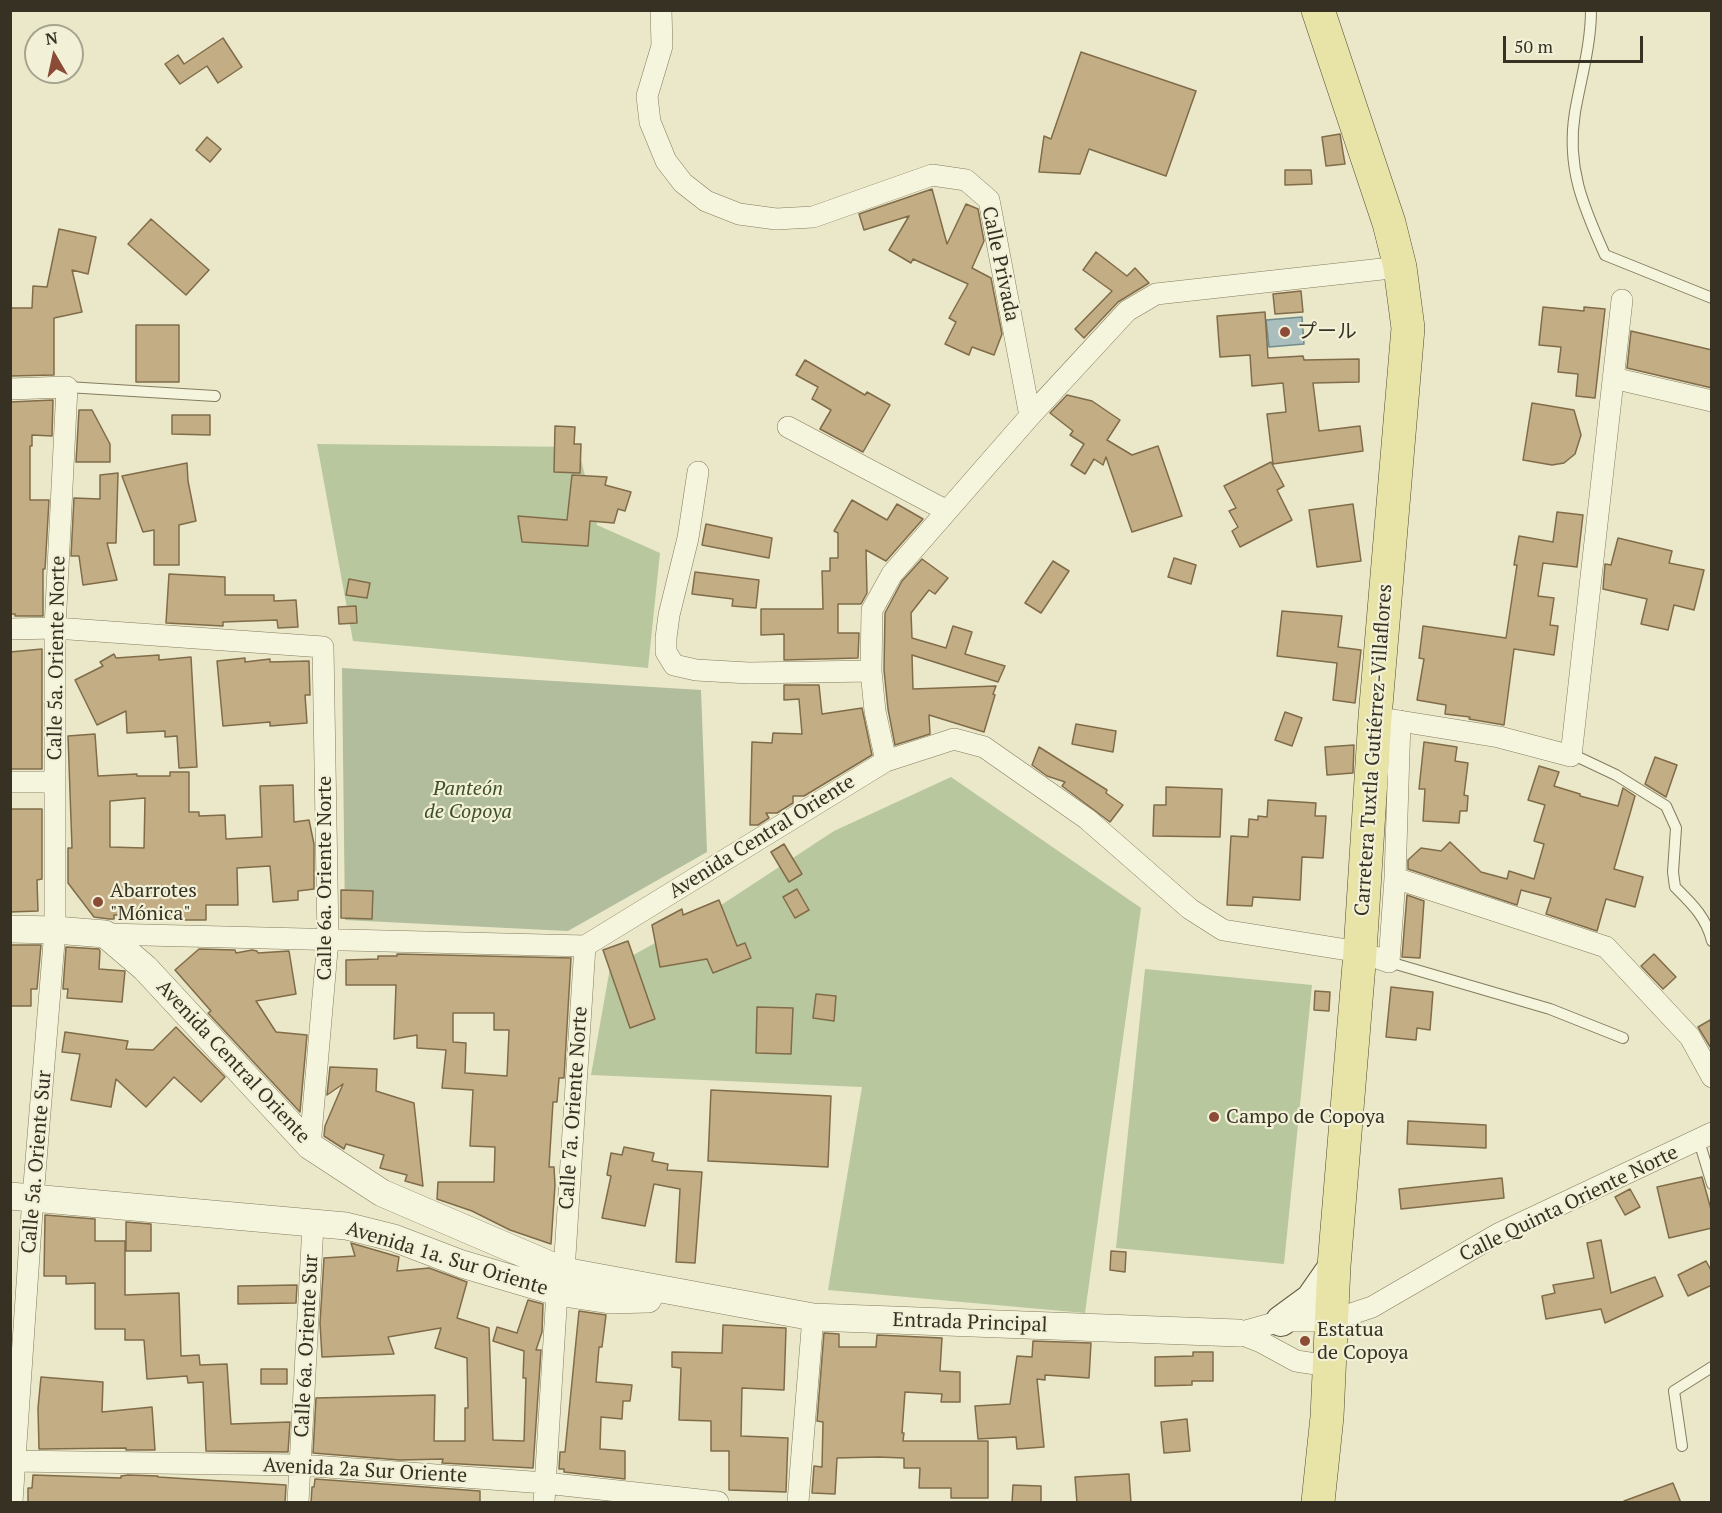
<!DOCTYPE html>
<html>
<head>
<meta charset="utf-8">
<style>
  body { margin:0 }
  #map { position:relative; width:1722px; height:1513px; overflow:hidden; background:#eae8c9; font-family:"PT Serif",serif }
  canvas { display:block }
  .frame { position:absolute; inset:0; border:12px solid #363122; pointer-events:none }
  .north { position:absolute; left:24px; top:24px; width:60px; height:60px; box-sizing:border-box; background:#f2f1d8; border:2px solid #a7a48f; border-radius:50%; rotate:351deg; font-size:16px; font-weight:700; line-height:24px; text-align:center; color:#363122 }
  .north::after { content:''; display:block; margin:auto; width:21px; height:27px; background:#8c4b37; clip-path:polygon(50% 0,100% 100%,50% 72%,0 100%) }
  .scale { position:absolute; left:1503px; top:36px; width:140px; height:27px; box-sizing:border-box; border:3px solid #363122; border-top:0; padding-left:8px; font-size:18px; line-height:21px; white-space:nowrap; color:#363122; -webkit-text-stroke:4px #f2f1d8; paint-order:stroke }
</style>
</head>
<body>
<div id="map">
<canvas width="1722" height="1513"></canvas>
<div class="frame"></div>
<div class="north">N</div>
<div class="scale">50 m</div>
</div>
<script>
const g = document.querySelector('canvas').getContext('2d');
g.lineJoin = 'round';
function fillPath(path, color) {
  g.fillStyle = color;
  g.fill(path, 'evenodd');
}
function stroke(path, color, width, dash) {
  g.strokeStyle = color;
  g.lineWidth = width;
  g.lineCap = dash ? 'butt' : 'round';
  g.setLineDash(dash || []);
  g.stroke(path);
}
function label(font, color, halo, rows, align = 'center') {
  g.font = font + ' "PT Serif","Noto Sans JP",serif';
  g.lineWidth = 4.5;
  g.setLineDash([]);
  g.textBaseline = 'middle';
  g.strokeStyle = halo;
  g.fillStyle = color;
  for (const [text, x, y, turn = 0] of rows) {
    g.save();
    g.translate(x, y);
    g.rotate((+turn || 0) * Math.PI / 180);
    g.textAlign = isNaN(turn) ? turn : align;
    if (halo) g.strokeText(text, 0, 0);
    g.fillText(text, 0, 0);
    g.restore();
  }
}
fillPath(new Path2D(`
  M 317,444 L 578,447 L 597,525 L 660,553 L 648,668 L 353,641 Z
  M 951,777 L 1141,908 L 1085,1313 L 828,1290 L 862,1087 L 591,1075 L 610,968 L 709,913 L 834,831 Z
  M 1145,969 L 1312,985 L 1284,1264 L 1116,1248 Z`), '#b8c79e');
fillPath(new Path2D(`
  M 342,668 L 701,690 L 707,852 L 568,931 L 345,920 Z`), '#b1bd9c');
const water = new Path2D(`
  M 1302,317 L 1304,344 L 1269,347 L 1266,320 Z`);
fillPath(water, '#a9bebd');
stroke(water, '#718c8c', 1.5);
const building = new Path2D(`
  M 223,38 L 242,67 L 218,83 L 207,66 L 180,84 L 165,64 L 178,55 L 184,64 Z
  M 1081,52 L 1196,91 L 1166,176 L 1089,149 L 1080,174 L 1039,172 L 1044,136 L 1051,139 Z
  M 1340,134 L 1345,164 L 1326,166 L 1322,137 Z
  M 207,137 L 221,149 L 210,162 L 196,150 Z
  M 1285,170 L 1311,170 L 1312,184 L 1285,185 Z
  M 932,189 L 947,244 L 966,204 L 978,209 L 984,241 L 972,268 L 991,278 L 1002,334 L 994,355 L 972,347 L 969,355 L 945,344 L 956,322 L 949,318 L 968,284 L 913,259 L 911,263 L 889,250 L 909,216 L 864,230 L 859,214 Z
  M 151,219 L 209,270 L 186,295 L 128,244 Z
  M 59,229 L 96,237 L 88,274 L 72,270 L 82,312 L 54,318 L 54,375 L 11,376 L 11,308 L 32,308 L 33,286 L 47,287 Z
  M 1096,252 L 1127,276 L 1135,268 L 1149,283 L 1118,302 L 1084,338 L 1075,329 L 1112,291 L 1083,270 Z
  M 1301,291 L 1303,312 L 1275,314 L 1273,294 Z
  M 1543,307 L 1584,311 L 1584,307 L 1605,309 L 1595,398 L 1576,396 L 1578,374 L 1558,372 L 1561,347 L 1539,345 Z
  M 1265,312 L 1268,358 L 1303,356 L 1304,360 L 1359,359 L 1359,382 L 1313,383 L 1319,431 L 1360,426 L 1363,451 L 1273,464 L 1267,414 L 1286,412 L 1283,383 L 1252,386 L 1250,355 L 1220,357 L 1217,316 Z
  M 136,325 L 179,325 L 179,382 L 136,382 Z
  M 1631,331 L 1712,350 L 1712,388 L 1627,368 Z
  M 805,360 L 865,395 L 867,392 L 890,405 L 863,452 L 820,429 L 831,410 L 812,399 L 818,387 L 796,375 Z
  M 1067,395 L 1092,401 L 1120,420 L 1107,440 L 1132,455 L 1158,446 L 1182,516 L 1132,532 L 1106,457 L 1103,465 L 1094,459 L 1085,474 L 1071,465 L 1084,444 L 1070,435 L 1073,431 L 1050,413 Z
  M 53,400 L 52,436 L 32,435 L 32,446 L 30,446 L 30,500 L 49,500 L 45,569 L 43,569 L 43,616 L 15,616 L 15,614 L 10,614 L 10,402 Z
  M 1532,403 L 1574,410 L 1581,435 L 1575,454 L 1564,463 L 1552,465 L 1523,460 Z
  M 79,410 L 92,410 L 110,444 L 110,462 L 76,462 Z
  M 172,415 L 210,415 L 210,435 L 172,434 Z
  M 555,426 L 575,427 L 574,444 L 581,444 L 580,473 L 554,472 Z
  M 1271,462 L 1284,486 L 1277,490 L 1292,520 L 1240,547 L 1232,531 L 1238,527 L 1229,511 L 1236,508 L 1224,486 Z
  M 187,463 L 188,481 L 196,521 L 179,525 L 179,565 L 154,565 L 154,530 L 143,532 L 122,476 Z
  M 118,473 L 116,543 L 107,543 L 117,580 L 83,585 L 79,556 L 71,556 L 74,498 L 100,499 L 100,475 Z
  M 572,475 L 607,477 L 605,485 L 631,492 L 625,511 L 618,509 L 614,523 L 590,521 L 588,546 L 522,542 L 518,516 L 567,520 Z
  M 852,500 L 887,520 L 897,504 L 923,519 L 886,561 L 866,550 L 867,593 L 861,604 L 838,604 L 838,633 L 859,633 L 858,658 L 784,660 L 784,634 L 761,635 L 761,609 L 823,609 L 822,571 L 830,571 L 830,558 L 838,558 L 838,533 L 834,531 Z
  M 1353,504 L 1361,561 L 1317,567 L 1309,510 Z
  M 1557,512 L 1583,515 L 1577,567 L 1543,563 L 1538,596 L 1554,598 L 1550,625 L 1558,626 L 1554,655 L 1514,649 L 1504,725 L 1469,719 L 1470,717 L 1445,714 L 1446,705 L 1417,700 L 1424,659 L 1419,658 L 1423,626 L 1506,638 L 1517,565 L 1514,565 L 1519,536 L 1553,542 Z
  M 706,524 L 772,538 L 769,558 L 702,545 Z
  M 1618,538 L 1672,551 L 1669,563 L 1704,570 L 1694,610 L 1674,605 L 1668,630 L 1641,624 L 1647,599 L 1603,589 L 1605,564 L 1611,565 Z
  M 1174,558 L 1196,565 L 1191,584 L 1168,577 Z
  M 922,559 L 948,578 L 935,594 L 929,590 L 911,613 L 912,638 L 946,648 L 953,626 L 972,632 L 965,654 L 1005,666 L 998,682 L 912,655 L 913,689 L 996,686 L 993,694 L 995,695 L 984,732 L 929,715 L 930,734 L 895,745 L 888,709 L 884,670 L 885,613 L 902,581 Z
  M 1053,561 L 1069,571 L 1041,613 L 1025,603 Z
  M 695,572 L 759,580 L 756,608 L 732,606 L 733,599 L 692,594 Z
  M 169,574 L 225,577 L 225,595 L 274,595 L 274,601 L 296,600 L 298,627 L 278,628 L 277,620 L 223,622 L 223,626 L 166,623 Z
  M 349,579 L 370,583 L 367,598 L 346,595 Z
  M 356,606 L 357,623 L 339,624 L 338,607 Z
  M 1282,611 L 1342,616 L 1338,647 L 1361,650 L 1355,703 L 1333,700 L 1337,663 L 1277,656 Z
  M 42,649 L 42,769 L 10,769 L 10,652 Z
  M 114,654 L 116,658 L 159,655 L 159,660 L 191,657 L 197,767 L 179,768 L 177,736 L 165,737 L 165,731 L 127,733 L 126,711 L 97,725 L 75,680 L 103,666 L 100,662 Z
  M 245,658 L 245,662 L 270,659 L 270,662 L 309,661 L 310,695 L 305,695 L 307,723 L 270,726 L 270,722 L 223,726 L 217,661 Z
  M 784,685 L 819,685 L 822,714 L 862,708 L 872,755 L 804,796 L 793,796 L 793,803 L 777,813 L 766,813 L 769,818 L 758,825 L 750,825 L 752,742 L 772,743 L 773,733 L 802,734 L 799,699 L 784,700 Z
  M 1285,712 L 1302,718 L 1292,746 L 1275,740 Z
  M 1076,724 L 1116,731 L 1113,752 L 1072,744 Z
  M 95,734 L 98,776 L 137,774 L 137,776 L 170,776 L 170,772 L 189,772 L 189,812 L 199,812 L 199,816 L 225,815 L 226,839 L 262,837 L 260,786 L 293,785 L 294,822 L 309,820 L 314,844 L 314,889 L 298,891 L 298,900 L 273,902 L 270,866 L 237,868 L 238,905 L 206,905 L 206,920 L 171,920 L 171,917 L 145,917 L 145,915 L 114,915 L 114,919 L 109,919 L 94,917 L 68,883 L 68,848 L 72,848 L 68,736 ZM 145,798 L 144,848 L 110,847 L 110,801 Z
  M 1424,742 L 1457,747 L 1455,761 L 1468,763 L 1464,795 L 1468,796 L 1467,811 L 1460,811 L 1459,823 L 1423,821 L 1425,789 L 1419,789 Z
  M 1354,745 L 1353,773 L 1327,775 L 1325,747 Z
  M 1039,747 L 1107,790 L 1106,793 L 1123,805 L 1110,822 L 1062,786 L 1065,782 L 1047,776 L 1032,765 Z
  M 1655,757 L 1677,765 L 1666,797 L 1645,784 Z
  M 1539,766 L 1559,772 L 1554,786 L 1580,794 L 1580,796 L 1618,806 L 1623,788 L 1635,796 L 1614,869 L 1643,877 L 1635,907 L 1606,899 L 1597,931 L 1546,914 L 1551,898 L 1521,890 L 1517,905 L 1408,869 L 1408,860 L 1421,848 L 1441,851 L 1450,842 L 1481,872 L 1507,879 L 1509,871 L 1534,879 L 1544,844 L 1534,841 L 1545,805 L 1528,800 Z
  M 1166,787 L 1222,789 L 1220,837 L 1153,836 L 1154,805 L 1166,805 Z
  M 1268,800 L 1316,803 L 1315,816 L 1326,816 L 1323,858 L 1302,857 L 1300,900 L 1253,897 L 1252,906 L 1227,905 L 1231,836 L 1248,837 L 1249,819 L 1258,820 L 1258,816 L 1267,817 Z
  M 10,809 L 42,809 L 42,879 L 37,880 L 38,911 L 10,912 Z
  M 784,844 L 802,874 L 789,882 L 771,852 Z
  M 797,889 L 809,910 L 795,918 L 783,897 Z
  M 341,890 L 373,891 L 372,919 L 341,918 Z
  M 1407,895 L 1424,901 L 1420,958 L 1402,957 Z
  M 719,900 L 737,946 L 745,943 L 751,958 L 713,973 L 707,959 L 660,967 L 652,925 L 682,909 L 683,915 Z
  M 628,941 L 655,1019 L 630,1028 L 603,950 Z
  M 10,945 L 41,945 L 37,989 L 31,989 L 31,1006 L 10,1006 Z
  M 66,947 L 99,949 L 100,951 L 99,969 L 125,971 L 122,1002 L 67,998 L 68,989 L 63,989 Z
  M 199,949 L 235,950 L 236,953 L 252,950 L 257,951 L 258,953 L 289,951 L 296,994 L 256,1001 L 276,1032 L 307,1035 L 300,1112 L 208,1013 L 211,1011 L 175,970 Z
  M 397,954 L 571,958 L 564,1078 L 559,1078 L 557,1102 L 553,1102 L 549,1167 L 554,1167 L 555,1185 L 551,1244 L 510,1230 L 472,1211 L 437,1199 L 438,1182 L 494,1182 L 495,1147 L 470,1146 L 473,1090 L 442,1088 L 446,1050 L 417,1048 L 417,1035 L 394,1039 L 396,985 L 346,985 L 346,960 L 378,959 L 378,956 L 397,956 ZM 453,1013 L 494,1013 L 494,1030 L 509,1030 L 507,1076 L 465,1073 L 466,1043 L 453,1042 Z
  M 1654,954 L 1676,977 L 1663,989 L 1641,966 Z
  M 1391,987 L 1433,992 L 1430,1030 L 1417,1028 L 1416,1040 L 1386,1037 Z
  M 1315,991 L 1330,992 L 1329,1011 L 1314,1010 Z
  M 816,994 L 836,996 L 834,1021 L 813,1018 Z
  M 757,1007 L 793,1008 L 791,1054 L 756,1053 Z
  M 1712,1019 L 1712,1050 L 1698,1027 Z
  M 176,1027 L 225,1077 L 201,1102 L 174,1077 L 146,1107 L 116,1079 L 111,1107 L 71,1100 L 80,1054 L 62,1052 L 65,1032 L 128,1041 L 126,1049 L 153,1050 Z
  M 330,1067 L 377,1069 L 376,1091 L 414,1103 L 423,1186 L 405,1181 L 407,1175 L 380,1168 L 384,1155 L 346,1144 L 344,1149 L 324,1136 L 325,1126 L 343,1084 L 327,1095 Z
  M 711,1090 L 831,1096 L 828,1167 L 708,1161 Z
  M 1408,1121 L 1486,1125 L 1486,1148 L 1407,1144 Z
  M 624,1147 L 654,1153 L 652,1161 L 668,1164 L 667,1170 L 702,1172 L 695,1263 L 676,1262 L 680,1189 L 654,1184 L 645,1226 L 602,1218 L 611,1176 L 607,1175 L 611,1153 L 622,1155 Z
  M 1702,1177 L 1712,1213 L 1712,1228 L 1669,1238 L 1657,1187 Z
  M 1502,1178 L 1504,1198 L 1401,1209 L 1399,1189 Z
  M 1630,1189 L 1640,1207 L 1625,1215 L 1615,1197 Z
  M 45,1215 L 95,1219 L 95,1241 L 125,1241 L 125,1295 L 179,1293 L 181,1356 L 199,1355 L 200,1365 L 227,1364 L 231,1424 L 290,1422 L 288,1452 L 206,1451 L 203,1382 L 188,1383 L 187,1376 L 147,1379 L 144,1340 L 125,1340 L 125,1329 L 95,1329 L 95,1283 L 66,1284 L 66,1276 L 44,1276 Z
  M 126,1222 L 151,1224 L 151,1251 L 126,1251 Z
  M 1601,1240 L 1611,1293 L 1655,1277 L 1663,1296 L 1605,1323 L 1601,1309 L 1546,1319 L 1542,1296 L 1555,1293 L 1553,1285 L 1594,1278 L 1587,1243 Z
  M 351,1243 L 399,1257 L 397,1271 L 429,1268 L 467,1282 L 457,1318 L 489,1328 L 493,1440 L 524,1441 L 526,1378 L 523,1378 L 524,1351 L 493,1341 L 497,1327 L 517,1333 L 528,1300 L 543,1304 L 542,1332 L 536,1350 L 541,1350 L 533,1468 L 442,1463 L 443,1459 L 400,1460 L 313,1453 L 316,1398 L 435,1395 L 434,1441 L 465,1441 L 465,1408 L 468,1408 L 467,1358 L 435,1348 L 441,1328 L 388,1337 L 394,1354 L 322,1357 L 320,1323 L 324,1258 L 355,1256 Z
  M 1111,1251 L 1126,1252 L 1125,1272 L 1110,1270 Z
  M 1706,1261 L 1712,1272 L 1712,1285 L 1688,1296 L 1678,1275 Z
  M 297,1285 L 296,1303 L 238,1304 L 238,1286 Z
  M 579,1311 L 606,1315 L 602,1347 L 599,1347 L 596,1382 L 632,1385 L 630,1401 L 623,1401 L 622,1419 L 601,1417 L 600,1449 L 625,1451 L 625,1479 L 564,1472 L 564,1469 L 559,1469 L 560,1452 L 565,1452 Z
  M 723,1325 L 786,1328 L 784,1390 L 742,1388 L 741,1436 L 788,1438 L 786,1492 L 729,1490 L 729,1451 L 711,1451 L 711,1421 L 679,1420 L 681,1368 L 672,1367 L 672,1352 L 722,1353 Z
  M 824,1333 L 839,1334 L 839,1347 L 876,1347 L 877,1335 L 942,1338 L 940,1371 L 960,1372 L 960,1402 L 941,1402 L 942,1394 L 905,1392 L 902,1433 L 904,1433 L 903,1441 L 988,1441 L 988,1498 L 951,1498 L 951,1488 L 919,1488 L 920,1468 L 904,1468 L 904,1458 L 878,1457 L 837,1458 L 835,1494 L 812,1493 L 814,1466 L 822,1467 L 823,1422 L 817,1421 Z
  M 1033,1341 L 1091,1343 L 1089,1378 L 1045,1375 L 1045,1380 L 1037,1379 L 1044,1447 L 1017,1449 L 1016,1437 L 978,1439 L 975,1406 L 1010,1404 L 1017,1356 L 1032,1357 Z
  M 1193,1352 L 1213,1352 L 1213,1381 L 1192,1381 L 1192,1385 L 1155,1386 L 1155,1357 L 1193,1356 Z
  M 261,1369 L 287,1369 L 287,1384 L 261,1384 Z
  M 41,1377 L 103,1382 L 102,1412 L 152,1407 L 155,1450 L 126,1450 L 126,1448 L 39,1449 L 38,1408 Z
  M 1187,1419 L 1190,1451 L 1164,1453 L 1161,1422 Z
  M 1129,1474 L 1131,1503 L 1077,1503 L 1075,1477 Z
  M 33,1475 L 121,1478 L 121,1476 L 128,1475 L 158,1476 L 158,1477 L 286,1485 L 285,1503 L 28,1503 L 28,1488 L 32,1488 Z
  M 315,1479 L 480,1491 L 480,1503 L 311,1503 L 312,1487 L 314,1487 Z
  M 1673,1483 L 1681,1503 L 1625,1503 L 1624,1501 Z
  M 1013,1485 L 1041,1486 L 1041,1503 L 1012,1503 Z`);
fillPath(building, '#c3ad84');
stroke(building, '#806c49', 1.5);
const service = new Path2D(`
  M 1591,10 C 1591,45 1581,78 1575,112 C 1566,167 1583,206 1605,255 L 1712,298
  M 67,387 L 215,396
  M 1571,756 L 1580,758 L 1616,775 L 1666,806 L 1676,828 L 1673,872 L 1675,887 C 1692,904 1706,917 1712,941
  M 1389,962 L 1550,1009 L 1623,1038
  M 1699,1141 L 1712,1184
  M 1682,1446 L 1674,1391 L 1712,1367`);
const minor = new Path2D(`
  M 661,10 L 662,46 L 647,96 L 650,122 L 666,161 L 683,183 L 706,201 L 739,214 L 776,219 L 813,217 L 932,175 L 966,180 L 989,200 L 1030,416
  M 1613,378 L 1712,401
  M 10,389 L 67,387 L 55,628 L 55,930 L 33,1197 L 12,1502
  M 788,427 L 947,511
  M 698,472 L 688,538 L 669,615 L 666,638 L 666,652 L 674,665 L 696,670 L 749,673 L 871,671
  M 10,629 L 55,628 L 323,647 L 328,939 L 310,1146
  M 1387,719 L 1499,737 L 1571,756 L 1622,300
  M 886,761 L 875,711 L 871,671 L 872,610 L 892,574 L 1030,416 L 1127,311 L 1156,294 L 1400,267
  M 10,782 L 55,782
  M 1395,878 L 1606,947 L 1690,1037 L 1712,1077
  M 105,934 L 585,946 L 886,761 L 954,739 L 984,747 L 1087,819 L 1190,909 L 1223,930 L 1360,952 L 1389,962 L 1395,878 L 1400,721
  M 564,1271 L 585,946
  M 1238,1333 L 1281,1321 L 1330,1321 L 1372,1307 L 1498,1234 L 1712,1133
  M 1238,1333 L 1261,1342 L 1296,1361 L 1329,1366
  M 10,1461 L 300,1465 L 545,1483 L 718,1502
  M 298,1502 L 313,1225
  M 544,1502 L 557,1292
  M 798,1502 L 813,1317`);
const tertiary = new Path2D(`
  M 10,929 L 55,930 L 105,934 L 145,968 L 310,1146 L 382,1193 L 564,1271 L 813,1317 L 1238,1333
  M 10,1196 L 346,1226 L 394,1238 L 462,1264 L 557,1292 L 610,1300 L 648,1299`);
const secondary = new Path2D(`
  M 1281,1321 L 1311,1299 L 1334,1266`);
const primary = new Path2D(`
  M 1318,10 L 1389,223 L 1400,267 L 1408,328 L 1375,717 L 1360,952 L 1334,1266 L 1327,1417 L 1318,1502`);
stroke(service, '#847c60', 12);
stroke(minor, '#847c60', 22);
stroke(tertiary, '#847c60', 28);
stroke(secondary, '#665d43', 32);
stroke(primary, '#534933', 34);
stroke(service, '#f5f4dc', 10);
stroke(minor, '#f5f4dc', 21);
stroke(tertiary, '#f5f4dc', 27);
stroke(secondary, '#f5f4dc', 30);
stroke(primary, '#e8e3a6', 33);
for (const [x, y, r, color] of [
  [1285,332,6,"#8c4b37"],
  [98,902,6,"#8c4b37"],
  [1214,1117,6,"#8c4b37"],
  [1305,1341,6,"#8c4b37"]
]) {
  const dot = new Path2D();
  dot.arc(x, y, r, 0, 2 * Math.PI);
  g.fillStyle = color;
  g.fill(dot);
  stroke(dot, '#f2f1d8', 2);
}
label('20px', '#363122', '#f2f1d8', [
  ["Calle Privada",1000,264,78],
  ["Calle 5a. Oriente Norte",57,658,-89],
  ["Carretera Tuxtla Gutiérrez-Villaflores",1374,750,-86],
  ["Avenida Central Oriente",762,837,-32],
  ["Calle 6a. Oriente Norte",325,878,-90],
  ["Avenida Central Oriente",233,1062,47],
  ["Calle 7a. Oriente Norte",574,1108,-86],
  ["Calle 5a. Oriente Sur",37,1162,-85],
  ["Calle Quinta Oriente Norte",1569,1204,-26],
  ["Avenida 1a. Sur Oriente",447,1259,17],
  ["Entrada Principal",970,1323,2],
  ["Calle 6a. Oriente Sur",307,1346,-87],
  ["Avenida 2a Sur Oriente",365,1471,3]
]);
label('20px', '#363122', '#f2f1d8', [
  ["プール",1297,332],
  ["Abarrotes",110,891],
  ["\"Mónica\"",110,914],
  ["Campo de Copoya",1226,1117],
  ["Estatua",1317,1330],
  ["de Copoya",1317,1353]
], 'left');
label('italic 20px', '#3e502b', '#f2f1d8', [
  ["Panteón",468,789],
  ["de Copoya",468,812]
]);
</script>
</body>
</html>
